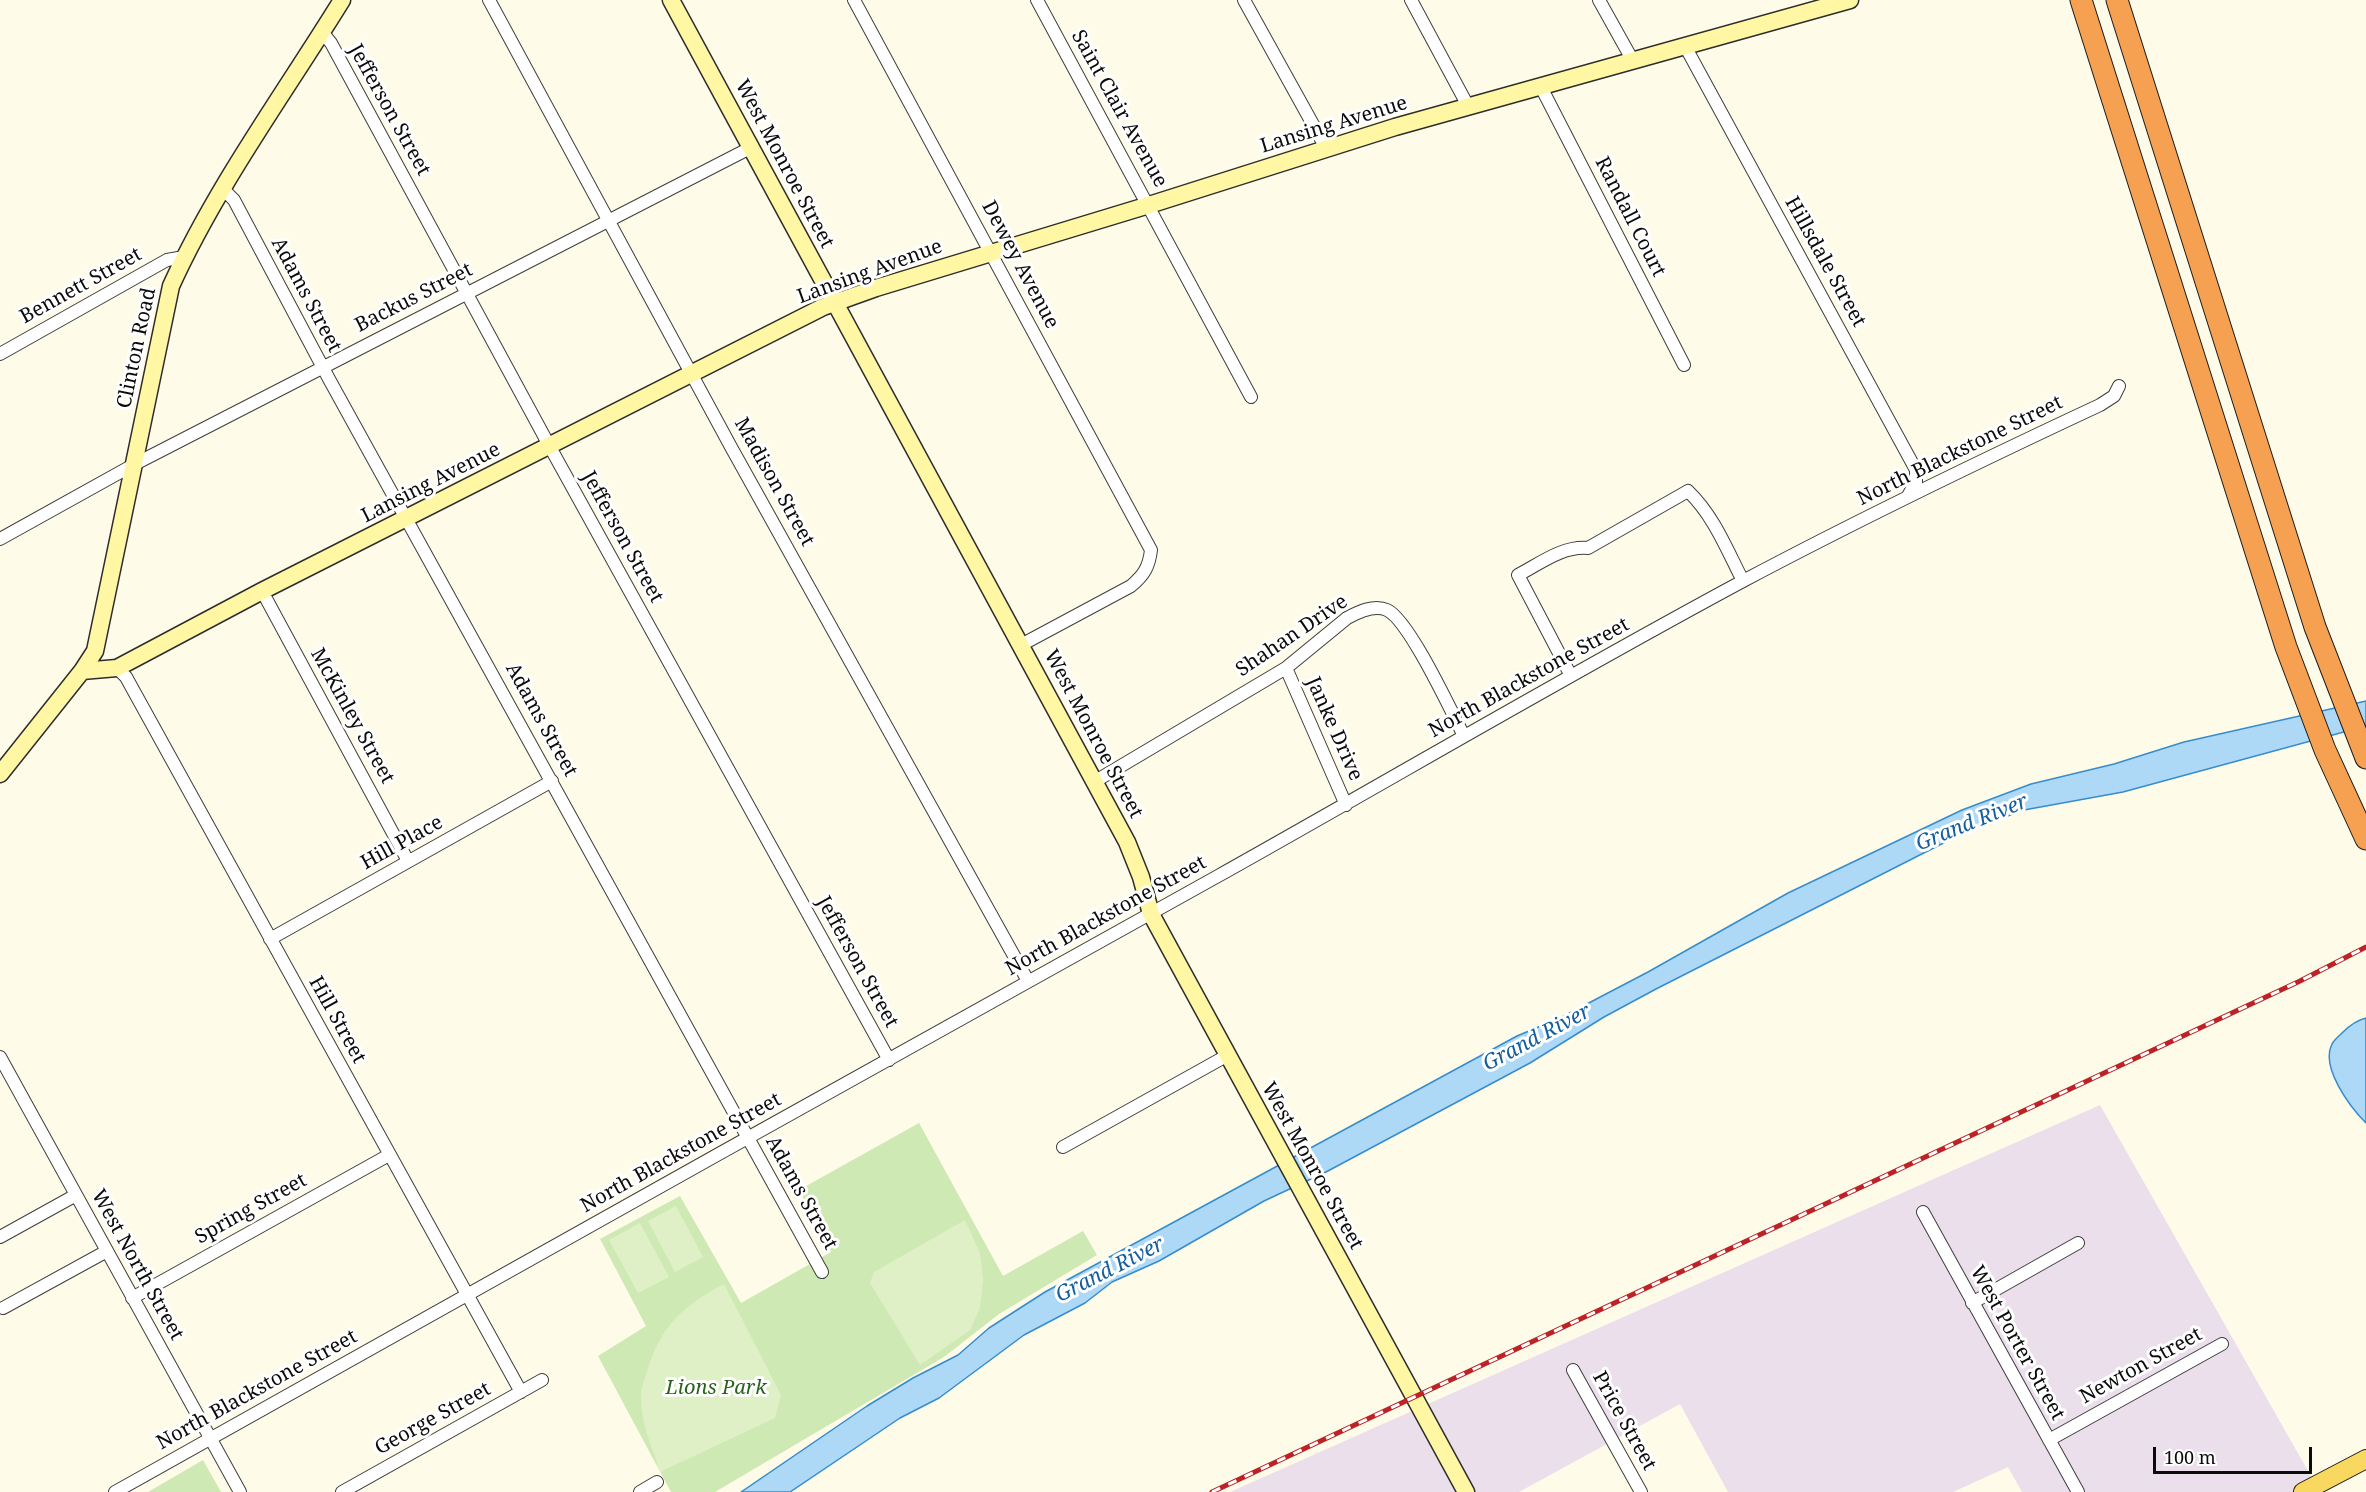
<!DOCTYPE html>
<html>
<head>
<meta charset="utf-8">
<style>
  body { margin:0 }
  #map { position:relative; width:2366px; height:1492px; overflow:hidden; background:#fffbe9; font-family:"Noto Serif",serif }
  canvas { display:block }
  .scale { position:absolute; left:2153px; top:1447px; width:159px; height:27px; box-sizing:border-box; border:3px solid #0b0b0b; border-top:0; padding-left:8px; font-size:18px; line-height:21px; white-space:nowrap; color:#0b0b0b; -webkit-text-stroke:4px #fff; paint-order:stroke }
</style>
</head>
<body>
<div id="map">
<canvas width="2366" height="1492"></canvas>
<div class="scale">100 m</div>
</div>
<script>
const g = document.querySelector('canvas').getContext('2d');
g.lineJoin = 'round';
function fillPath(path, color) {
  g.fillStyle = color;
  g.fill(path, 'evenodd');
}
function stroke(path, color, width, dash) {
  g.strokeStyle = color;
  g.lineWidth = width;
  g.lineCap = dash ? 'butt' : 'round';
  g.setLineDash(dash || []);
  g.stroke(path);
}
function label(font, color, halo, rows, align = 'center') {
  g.font = font + ' "Noto Serif",serif';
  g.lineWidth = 6;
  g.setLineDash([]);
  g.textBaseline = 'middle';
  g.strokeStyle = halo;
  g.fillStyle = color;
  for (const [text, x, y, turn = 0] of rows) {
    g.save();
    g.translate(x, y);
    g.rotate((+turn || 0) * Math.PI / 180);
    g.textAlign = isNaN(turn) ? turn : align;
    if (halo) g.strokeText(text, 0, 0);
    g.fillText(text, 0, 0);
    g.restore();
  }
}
fillPath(new Path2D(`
  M 2100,1105 L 2320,1492 L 2022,1492 L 2008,1467 L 1953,1492 L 1728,1492 L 1680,1404 L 1519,1492 L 1230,1492 Z`), '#eadfeb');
fillPath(new Path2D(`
  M 919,1123 L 1003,1276 L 1083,1231 L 1097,1255 L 999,1314 L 944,1357 L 715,1492 L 671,1492 L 598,1356 L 646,1326 L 600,1239 L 680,1196 L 741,1303 L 831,1252 L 799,1190 Z
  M 203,1460 L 221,1492 L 148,1492 Z`), '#cee9b4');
fillPath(new Path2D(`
  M 676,1206 L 703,1257 L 675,1272 L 648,1221 Z
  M 965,1220 L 980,1253 L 983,1279 L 980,1308 L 970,1330 L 920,1365 L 870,1283 L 874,1272 Z
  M 640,1223 L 669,1277 L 638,1293 L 609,1240 Z
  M 724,1284 L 781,1395 L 775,1418 L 660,1472 C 652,1447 640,1421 641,1395 C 641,1387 645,1379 647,1372 C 660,1326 683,1306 724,1284 Z`), '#e0f0c6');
const water = new Path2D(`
  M 2366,701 L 2366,726 L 2123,792 L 2024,810 L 1969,830 L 1656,989 L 1604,1017 L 1530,1063 L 1326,1172 L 1264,1201 L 1159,1261 L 1112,1282 L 1085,1303 L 1024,1335 L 939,1398 L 900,1418 L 790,1492 L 741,1492 L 867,1406 L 913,1378 L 958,1355 L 989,1328 L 1045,1292 L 1517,1036 L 1562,1017 L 1648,972 L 1788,893 L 1962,810 L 2031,784 L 2114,764 L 2184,742 Z
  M 2366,1018 L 2366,1123 C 2350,1107 2320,1067 2332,1044 C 2334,1040 2339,1036 2342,1033 C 2349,1026 2357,1020 2366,1018 Z`);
fillPath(water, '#aed9f6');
stroke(water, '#358cce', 1.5);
const street = new Path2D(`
  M 489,0 L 731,447 L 1028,981
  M 854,0 L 1151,550 C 1149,567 1144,575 1131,586 L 1021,645
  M 1037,0 L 1251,397
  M 1244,0 L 1326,148
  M 1411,0 L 1468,106
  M 1599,0 L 1633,61
  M 322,32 L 331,43 L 550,447 L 889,1060
  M 1685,46 L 1916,470 L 1916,482 L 1908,496
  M 1541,87 L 1684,365
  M 223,189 L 234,200 L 329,379 L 822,1272
  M 0,354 L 167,260 L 184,257
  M 0,539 L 135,464 L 752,147
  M 262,591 L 408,861
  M 117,668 L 126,677 L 521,1392
  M 1286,668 L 1346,805
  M 1571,676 L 1518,575 C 1541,563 1562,546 1588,548 L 1688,491 C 1714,516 1727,550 1743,581
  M 1094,782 L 1286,668 L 1347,618 C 1358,612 1374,604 1387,610 C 1409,620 1451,711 1464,736
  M 270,939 L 552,781
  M 0,1057 L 240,1492
  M 1063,1147 L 1228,1055
  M 1923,1212 L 2078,1492
  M 0,1237 L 76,1195
  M 132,1298 L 389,1155
  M 1972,1303 L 2078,1243
  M 3,1308 L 107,1251
  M 1573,1370 L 1641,1492
  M 2049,1440 L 2222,1344
  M 115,1492 C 482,1285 850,1081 1218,876 C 1393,778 1566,676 1743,581 C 1860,519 1980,461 2100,405 L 2114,396 L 2119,386
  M 342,1492 L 542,1380
  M 640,1492 L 657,1482`);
const secondary = new Path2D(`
  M 671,0 L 1127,842 L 1141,877 L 1151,914 L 1466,1492
  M 82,671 L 117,668 L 262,591 L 823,307 L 876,288 L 1149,205 L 1395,127 L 1850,0
  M 0,774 L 82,671 L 95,651 L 171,286 C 217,185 284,94 342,0`);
const primary = new Path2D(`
  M 2303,1492 L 2366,1459`);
const highway = new Path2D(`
  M 2081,0 L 2286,647 L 2325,750 L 2366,839
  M 2117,0 L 2315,627 L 2366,758`);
stroke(street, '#3e3e3e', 14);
stroke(secondary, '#2d2d2d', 19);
stroke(primary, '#1c1c1c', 20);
stroke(highway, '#1c1c1c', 23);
stroke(street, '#fff', 12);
stroke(secondary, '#fff7a4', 16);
stroke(primary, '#f9d85f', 18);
stroke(highway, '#f5a151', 21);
const rail = new Path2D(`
  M 1212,1492 L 2300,981 L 2366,947`);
stroke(rail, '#bb2326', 5);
stroke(rail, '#fff', 3, [9]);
label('20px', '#0b0b0b', '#fff', [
  ["Saint Clair Avenue",1119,109,61],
  ["Jefferson Street",389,110,61],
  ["Lansing Avenue",1334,125,-17],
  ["West Monroe Street",784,164,62],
  ["Randall Court",1630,217,63],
  ["Hillsdale Street",1825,262,61],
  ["Dewey Avenue",1020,265,62],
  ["Lansing Avenue",870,272,-20],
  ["Bennett Street",81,286,-29],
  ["Adams Street",306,295,62],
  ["Backus Street",414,298,-27],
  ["Clinton Road",137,348,-78],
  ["North Blackstone Street",1960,451,-26],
  ["Madison Street",774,482,61],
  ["Lansing Avenue",431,483,-27],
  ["Jefferson Street",622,537,61],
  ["Shahan Drive",1292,636,-34],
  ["North Blackstone Street",1529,678,-29],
  ["McKinley Street",352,716,61],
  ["Adams Street",541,720,61],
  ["Janke Drive",1334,729,66],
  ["West Monroe Street",1093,734,62],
  ["Hill Place",402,843,-29],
  ["North Blackstone Street",1106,916,-29],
  ["Jefferson Street",857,962,61],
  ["Hill Street",337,1020,61],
  ["North Blackstone Street",681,1153,-29],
  ["West Monroe Street",1312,1166,61],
  ["Adams Street",801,1193,61],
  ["Spring Street",251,1209,-29],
  ["West North Street",137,1265,61],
  ["West Porter Street",2017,1343,61],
  ["Newton Street",2141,1366,-29],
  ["North Blackstone Street",257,1390,-29],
  ["George Street",433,1419,-29],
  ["Price Street",1624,1421,61]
]);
label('italic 20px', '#29621c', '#fff', [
  ["Lions Park",716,1388]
]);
label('italic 21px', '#155e9d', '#fff', [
  ["Grand River",1972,823,-22],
  ["Grand River",1537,1038,-28],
  ["Grand River",1110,1270,-27]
]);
</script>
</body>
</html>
